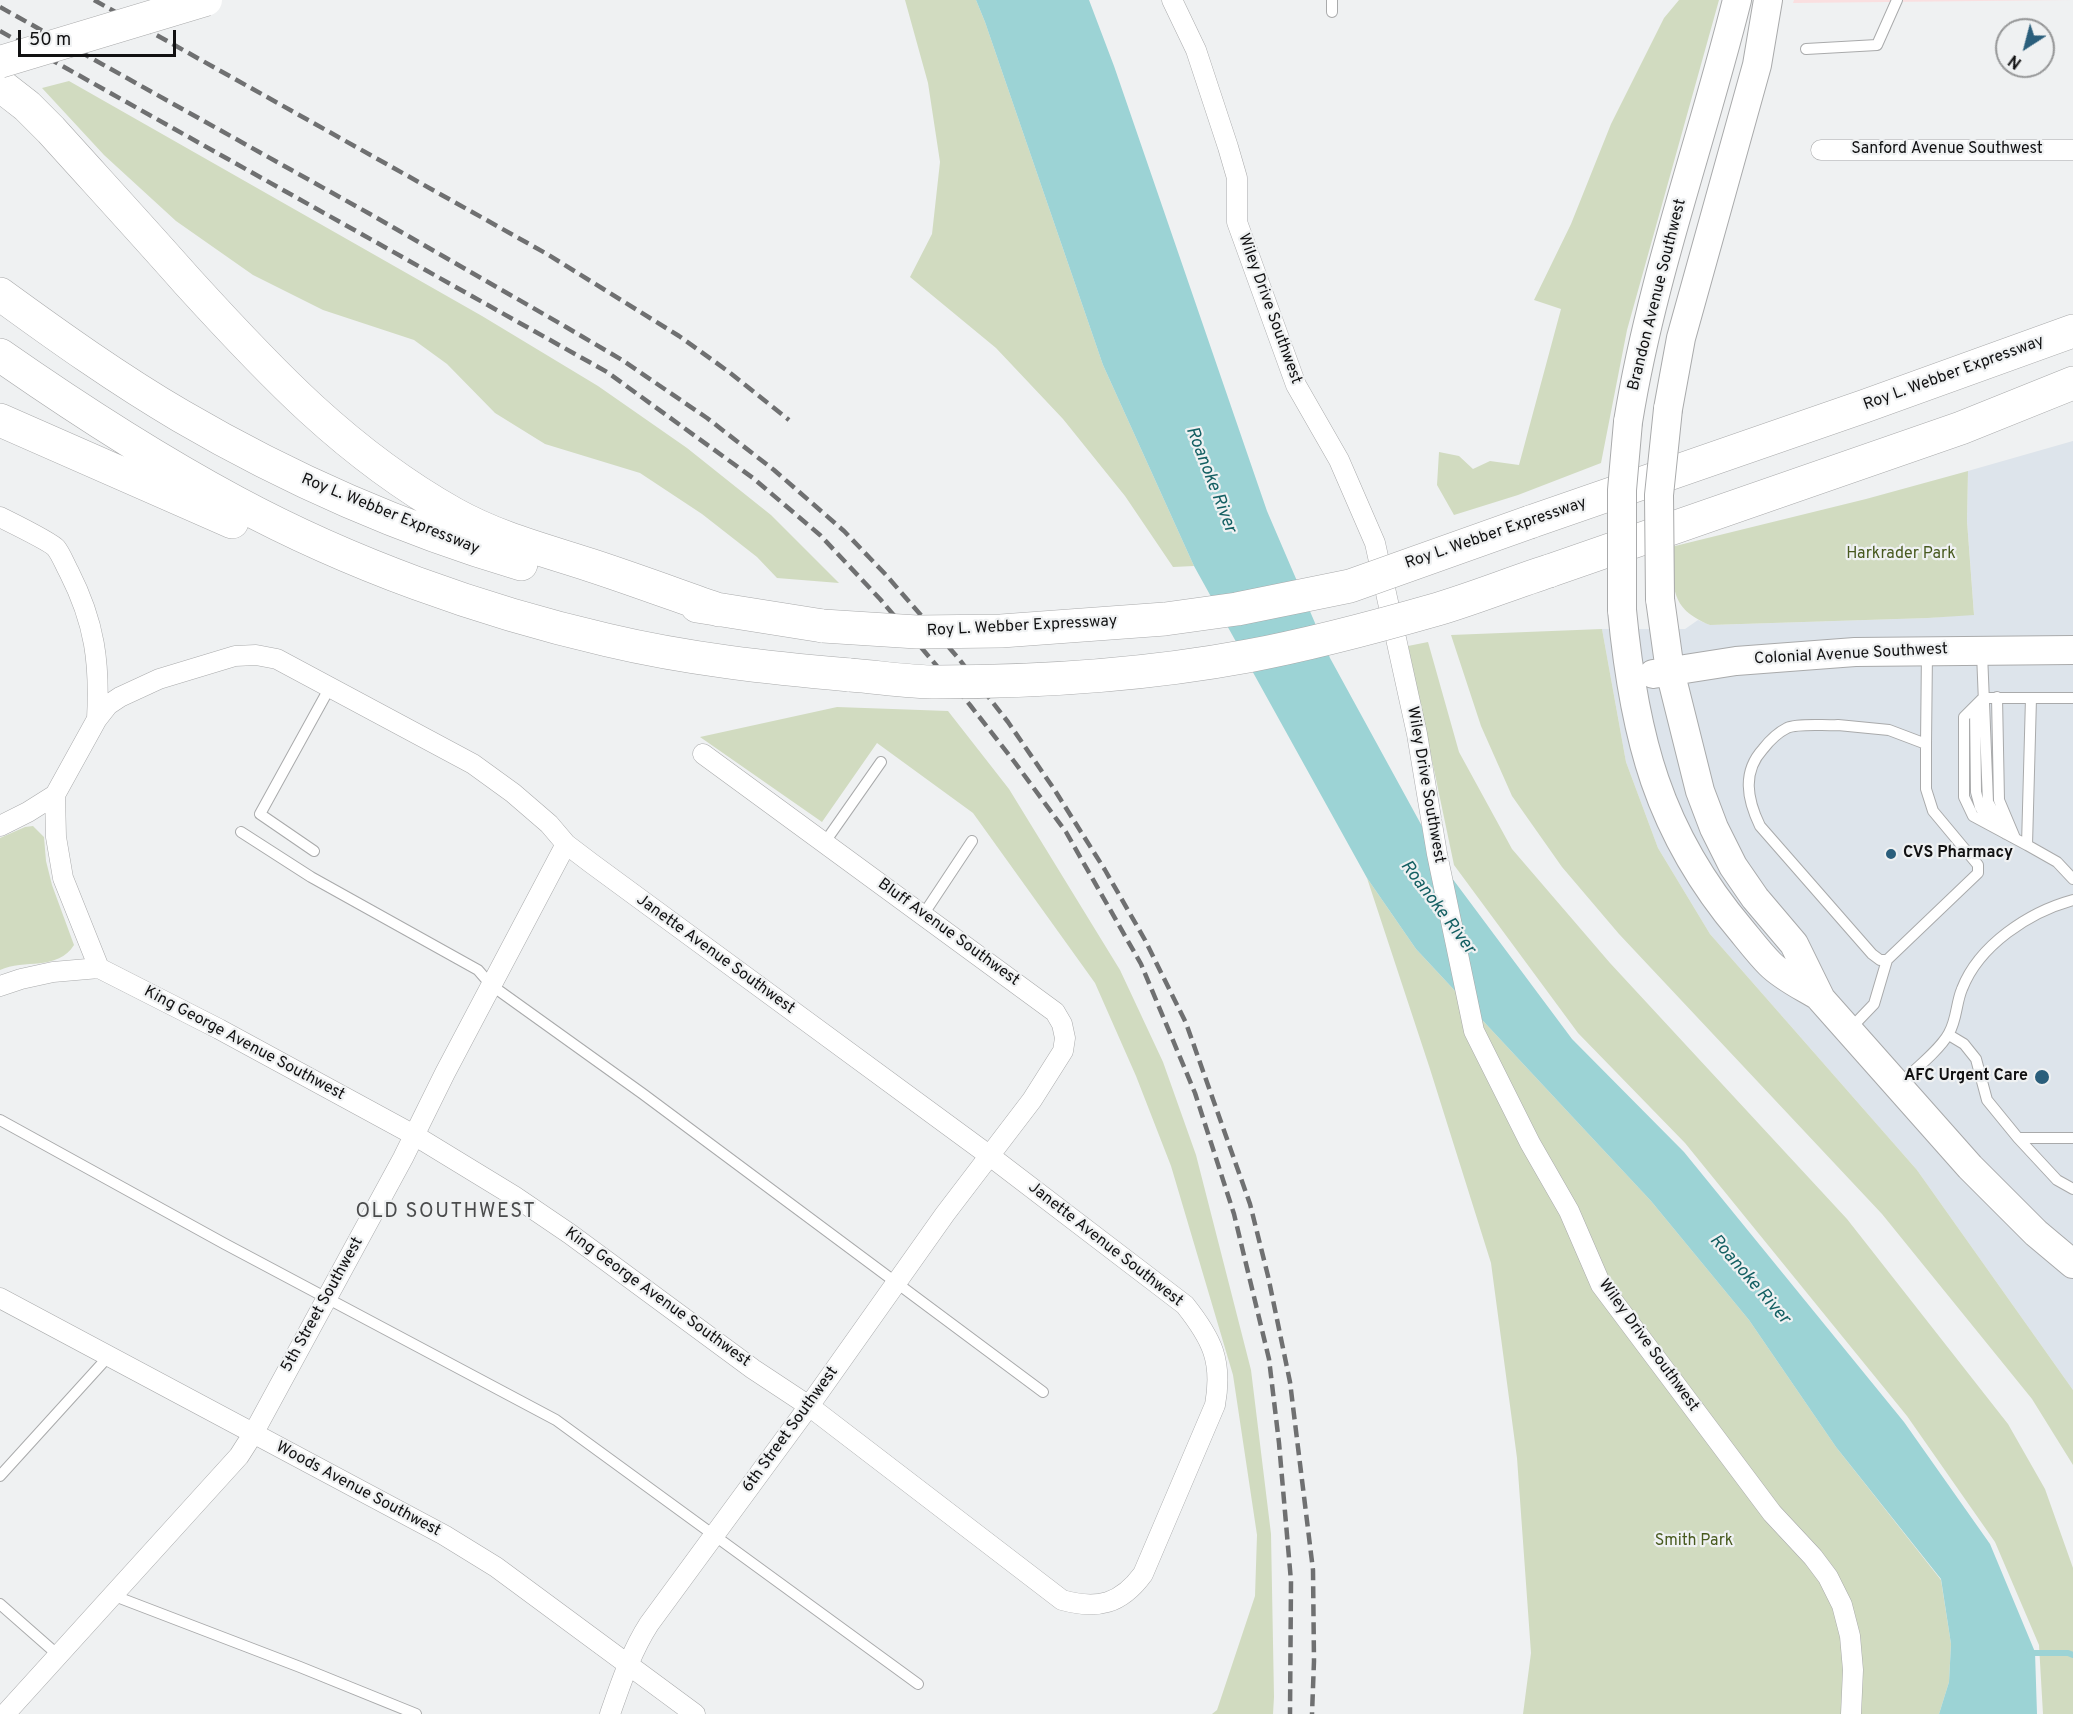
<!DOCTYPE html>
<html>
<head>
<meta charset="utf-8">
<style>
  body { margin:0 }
  #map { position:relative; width:2073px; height:1714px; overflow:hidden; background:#eff1f2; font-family:Overpass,sans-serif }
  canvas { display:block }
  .north { position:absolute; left:1995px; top:18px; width:60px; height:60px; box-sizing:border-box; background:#eff1f2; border:2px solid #969798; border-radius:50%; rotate:216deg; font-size:16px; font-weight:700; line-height:24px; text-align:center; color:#111112 }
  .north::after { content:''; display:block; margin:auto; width:21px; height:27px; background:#2a5e7b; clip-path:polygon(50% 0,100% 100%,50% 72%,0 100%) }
  .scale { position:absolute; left:18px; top:30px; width:158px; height:27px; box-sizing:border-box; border:3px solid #111112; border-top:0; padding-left:8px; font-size:18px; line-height:21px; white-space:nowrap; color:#111112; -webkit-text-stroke:4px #eff1f2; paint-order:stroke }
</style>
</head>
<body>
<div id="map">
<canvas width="2073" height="1714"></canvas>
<div class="north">N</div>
<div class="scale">50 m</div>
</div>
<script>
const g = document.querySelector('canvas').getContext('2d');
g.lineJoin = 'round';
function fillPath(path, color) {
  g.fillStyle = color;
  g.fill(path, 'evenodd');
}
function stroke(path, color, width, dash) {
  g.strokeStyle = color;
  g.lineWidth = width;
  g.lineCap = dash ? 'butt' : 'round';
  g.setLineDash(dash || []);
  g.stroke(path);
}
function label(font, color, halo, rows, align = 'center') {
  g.font = font + ' Overpass,sans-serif';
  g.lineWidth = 4.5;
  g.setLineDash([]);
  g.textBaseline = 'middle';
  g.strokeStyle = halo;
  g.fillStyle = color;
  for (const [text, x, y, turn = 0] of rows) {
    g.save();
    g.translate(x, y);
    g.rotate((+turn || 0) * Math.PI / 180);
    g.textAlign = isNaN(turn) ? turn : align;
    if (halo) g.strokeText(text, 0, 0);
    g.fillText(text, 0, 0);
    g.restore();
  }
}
fillPath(new Path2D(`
  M 2073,441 L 2073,1390 L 1917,1170 L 1710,934 L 1658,848 L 1626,762 L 1602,629 L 1685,629 L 1698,620 L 1710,625 L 1928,618 L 1974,614 L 1967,521 L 1968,471 Z`), '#dde4eb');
fillPath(new Path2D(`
  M 1794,0 L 2073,0 L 1793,3 Z`), '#fadfe0');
fillPath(new Path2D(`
  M 905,0 L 976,0 L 985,22 L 1103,365 L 1194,566 L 1173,567 L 1125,496 L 1063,419 L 996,348 L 910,277 L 932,234 L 940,162 L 928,83 Z
  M 1679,0 L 1719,0 L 1627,330 L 1601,463 L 1518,495 L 1454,515 L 1437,485 L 1439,452 L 1459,456 L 1473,469 L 1490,461 L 1519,465 L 1561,309 L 1534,300 L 1571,224 L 1611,124 L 1664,18 Z
  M 69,81 L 482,316 L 598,386 L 687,448 L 771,515 L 839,583 L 777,578 L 757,557 L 702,514 L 640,473 L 545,444 L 495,413 L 447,364 L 414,340 L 323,310 L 253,275 L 176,221 L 104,155 L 42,88 Z
  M 1968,471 L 1967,521 L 1974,615 L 1928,618 L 1710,625 C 1668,608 1674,586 1671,547 L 1866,499 Z
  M 1602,629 L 1626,762 L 1658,848 L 1710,934 L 1917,1170 L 2073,1390 L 2073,1465 L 2032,1399 L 1882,1214 L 1619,934 L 1562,867 L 1512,796 L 1481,726 L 1451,635 Z
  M 1428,642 L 1459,752 L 1512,849 L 1610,963 L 1847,1219 L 2008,1424 L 2045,1489 L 2073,1568 L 2073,1714 L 2043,1714 L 2039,1645 L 1995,1542 L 1907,1416 L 1685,1143 L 1578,1033 L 1454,865 L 1408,646 Z
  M 837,707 L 948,711 L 1009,789 L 1120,970 L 1163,1062 L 1196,1155 L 1251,1370 L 1271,1534 L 1274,1697 L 1273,1714 L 1212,1714 L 1217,1710 L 1255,1596 L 1257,1535 L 1233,1375 L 1171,1166 L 1136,1076 L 1095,983 L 973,813 L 877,743 L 822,822 L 700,737 Z
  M 33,826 L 44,837 L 46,861 L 52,885 L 74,945 C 58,971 24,959 0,970 L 0,838 L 25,827 Z
  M 1367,878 L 1416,949 L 1651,1201 L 1749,1320 L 1836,1447 L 1941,1580 L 1951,1644 L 1949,1682 L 1939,1714 L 1523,1714 L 1531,1653 L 1517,1458 L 1491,1263 L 1430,1069 Z`), '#d1dbc0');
fillPath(new Path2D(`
  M 976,0 L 1089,0 L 1114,66 L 1267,511 L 1330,658 L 1446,870 L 1572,1039 L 1684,1152 L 1904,1422 L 1990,1544 L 2035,1652 L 2037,1714 L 1939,1714 L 1949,1682 L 1951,1644 L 1941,1579 L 1836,1447 L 1749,1320 L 1651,1201 L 1416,949 L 1367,878 L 1194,566 L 1103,365 L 985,22 Z`), '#9cd3d5');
stroke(new Path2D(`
  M 2029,1653 L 2068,1653 L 2073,1655`), '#9cd3d5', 6);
const lane = new Path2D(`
  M 1332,0 L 1332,12
  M 1806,49 L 1877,45 L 1897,0
  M 1982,653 L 1988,802 L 2006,834
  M 1997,697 L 1999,800 L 2015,838
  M 2031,698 L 2027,845 L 2057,862 L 2073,879
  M 1975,707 L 1976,792 L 1980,807 L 1992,826
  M 1838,725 L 1889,730 L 1926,744 L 1926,789 L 1933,811 L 1978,865 L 1978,873 L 1887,960 L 1880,960 L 1872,954 L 1760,826 C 1747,799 1742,772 1763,749 C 1770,740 1777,733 1787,728 C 1798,723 1825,726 1838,725 Z
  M 1926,744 L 1927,651
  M 241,832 L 311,877 L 478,970 L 491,985 L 643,1094 L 1043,1392
  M 825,842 L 881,762
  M 2027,845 L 1973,816 L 1964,797 L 1964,717 L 1983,698 L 2073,698
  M 314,851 L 260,814 L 330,687
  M 923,915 L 972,841
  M 1850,1029 L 1874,1004 L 1887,960
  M 1949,1035 L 1964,1044 L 1976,1059 L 1987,1100 L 2018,1138 L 2057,1180 L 2073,1189
  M 1898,1085 C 1912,1072 1940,1050 1949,1033 C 1957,1019 1956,1003 1962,989 C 1979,945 2029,912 2073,900
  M 0,1120 L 225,1244 L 556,1420 L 918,1684
  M 2018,1138 L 2073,1138
  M 0,1476 L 108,1357
  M 112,1595 L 300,1667 L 416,1714
  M 0,1604 L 58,1655`);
const street = new Path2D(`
  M 1172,0 L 1196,50 L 1228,147 L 1237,178 L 1237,222 L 1296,385 L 1339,460 L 1375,543 L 1417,734 L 1437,854 L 1474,1031 L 1530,1143 L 1569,1211 L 1601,1285 L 1772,1513 L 1813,1557 L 1828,1577 L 1842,1605 L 1850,1636 L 1853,1670 L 1851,1714
  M 1821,150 L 2073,150
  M 0,517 C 10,522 51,542 56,548 C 61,554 65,565 69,572 C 95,623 100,663 97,719
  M 55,795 L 56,837 L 63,878 L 99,968
  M 0,826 L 28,812 L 55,795 L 97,719 L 108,705 L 120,697 L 159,679 L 235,656 L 256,655 L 277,659 L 473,764 L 513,793 L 549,824 L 566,844 L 591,863 L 990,1156 L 1185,1305 C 1212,1339 1223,1361 1215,1405 L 1143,1574 C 1121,1604 1098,1610 1062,1600 L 809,1406 L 753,1369 L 570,1234 L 514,1196 L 414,1135 L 219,1029 L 99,968 L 53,972 L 21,979 L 0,986
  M 0,1298 L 444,1535 L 496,1567 L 695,1714
  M 5,1714 L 239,1456 L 253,1434 L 403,1158 L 445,1073 L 566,844
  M 610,1714 C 621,1683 631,1652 649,1624 L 809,1406 L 945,1214 L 1032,1100 L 1063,1051 L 1065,1038 L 1062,1024 L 1055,1012 L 703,754`);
const secondary = new Path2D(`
  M 1668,409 L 1681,338 L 1757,65 L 1768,0
  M 1628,422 C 1651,279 1702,141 1737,0
  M 1660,599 L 1670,671 L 1700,791 L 1714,828 L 1733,866 L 1755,898 L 1794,944 L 1821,999 L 1970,1167 L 2036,1233 L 2073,1264
  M 1622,610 C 1634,736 1658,832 1741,930 C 1750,941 1760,954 1770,964 C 1784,978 1804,987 1820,997
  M 1653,674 L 1736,661 L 1855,652 L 2073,650`);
const highway = new Path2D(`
  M 0,85 L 27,106 L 51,130 C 97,181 143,231 188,282 C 270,372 347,454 454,514 C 497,538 544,550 590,565 C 633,579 676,595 719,610
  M 0,294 C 59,337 118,379 181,416 C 287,478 403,529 521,564
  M 0,355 C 76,408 153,458 235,502 C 350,564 481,611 607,640 C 687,659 769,668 850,675
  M 0,420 L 232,522
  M 1530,522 L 1865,406 L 2073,331
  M 1549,571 L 1961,428 L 2073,383
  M 697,606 L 823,626`);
stroke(lane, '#a9aaab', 12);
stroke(street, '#a9aaab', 21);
stroke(secondary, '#a9aaab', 30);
stroke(highway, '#a9aaab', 34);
stroke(lane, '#fff', 10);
stroke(street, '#fff', 20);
stroke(secondary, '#fff', 28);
stroke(highway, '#fff', 33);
stroke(new Path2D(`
  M 94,0 L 547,254 L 679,336 L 729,372 L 789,420
  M 0,7 L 370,214 L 566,327 L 622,360 L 707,418 L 774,470 L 844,531 L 886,575 L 959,659 L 1008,722 L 1054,789 L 1105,870 L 1145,940 L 1186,1023 L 1250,1204 L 1268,1276 L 1290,1382 L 1313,1570 L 1314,1661 L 1312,1714
  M 0,31 L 607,372 L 753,478 L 820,535 L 880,599 L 970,705 L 1013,760 L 1066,832 L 1141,964 L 1195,1093 L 1234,1214 L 1269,1359 L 1279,1443 L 1291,1581 L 1290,1714`), '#6f7071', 4.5, [12, 6]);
const secondaryBridge = new Path2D(`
  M 1660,599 L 1659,495 L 1668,409
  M 1622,610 L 1622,490 L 1628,422`);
const primaryBridge = new Path2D(`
  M 0,62 L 206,0`);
const highwayBridge = new Path2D(`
  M 823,626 L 917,632 L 1001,631 L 1165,619 L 1237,609 L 1350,586 L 1530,522
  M 850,675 C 878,677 908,682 936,682 C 1040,682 1146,675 1248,656 C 1312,644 1375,627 1438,609 C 1475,598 1512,583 1549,571`);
stroke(secondaryBridge, '#a9aaab', 30, []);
stroke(primaryBridge, '#a9aaab', 33, []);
stroke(highwayBridge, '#a9aaab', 34, []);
stroke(secondaryBridge, '#fff', 28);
stroke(primaryBridge, '#fff', 32);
stroke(highwayBridge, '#fff', 33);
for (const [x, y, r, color] of [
  [1891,854,6,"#2a5e7b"],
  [2042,1077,8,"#2a5e7b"]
]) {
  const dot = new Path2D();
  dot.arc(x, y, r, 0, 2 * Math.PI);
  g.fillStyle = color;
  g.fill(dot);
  stroke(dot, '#eff1f2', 2);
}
label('16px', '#111112', '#eff1f2', [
  ["Sanford Avenue Southwest",1947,150],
  ["Brandon Avenue Southwest",1658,295,-76],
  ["Wiley Drive Southwest",1269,309,70],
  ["Roy L. Webber Expressway",1954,374,-20],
  ["Roy L. Webber Expressway",390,515,22],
  ["Roy L. Webber Expressway",1496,534,-19],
  ["Roy L. Webber Expressway",1022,627,-3],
  ["Colonial Avenue Southwest",1851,655,-3],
  ["Wiley Drive Southwest",1425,785,80],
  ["Bluff Avenue Southwest",948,933,36],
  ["Janette Avenue Southwest",715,955,36],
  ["King George Avenue Southwest",244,1044,28],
  ["Janette Avenue Southwest",1105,1245,38],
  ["King George Avenue Southwest",657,1298,36],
  ["5th Street Southwest",323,1305,-61],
  ["Wiley Drive Southwest",1648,1346,54],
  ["6th Street Southwest",791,1430,-54],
  ["Woods Avenue Southwest",358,1490,28]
]);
label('16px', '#485a1f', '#eff1f2', [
  ["Harkrader Park",1901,555],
  ["Smith Park",1694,1542]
]);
label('bold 16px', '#111112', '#eff1f2', [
  ["CVS Pharmacy",1903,854],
  ["AFC Urgent Care",2028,1077,"right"]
], 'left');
label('italic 18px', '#135f62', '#eff1f2', [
  ["Roanoke River",1210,480,69],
  ["Roanoke River",1437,908,53],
  ["Roanoke River",1749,1280,49]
]);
g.letterSpacing = '1.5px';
label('20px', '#4a4b4c', '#eff1f2', [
  ["OLD SOUTHWEST",446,1213]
]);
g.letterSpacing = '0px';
</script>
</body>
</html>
